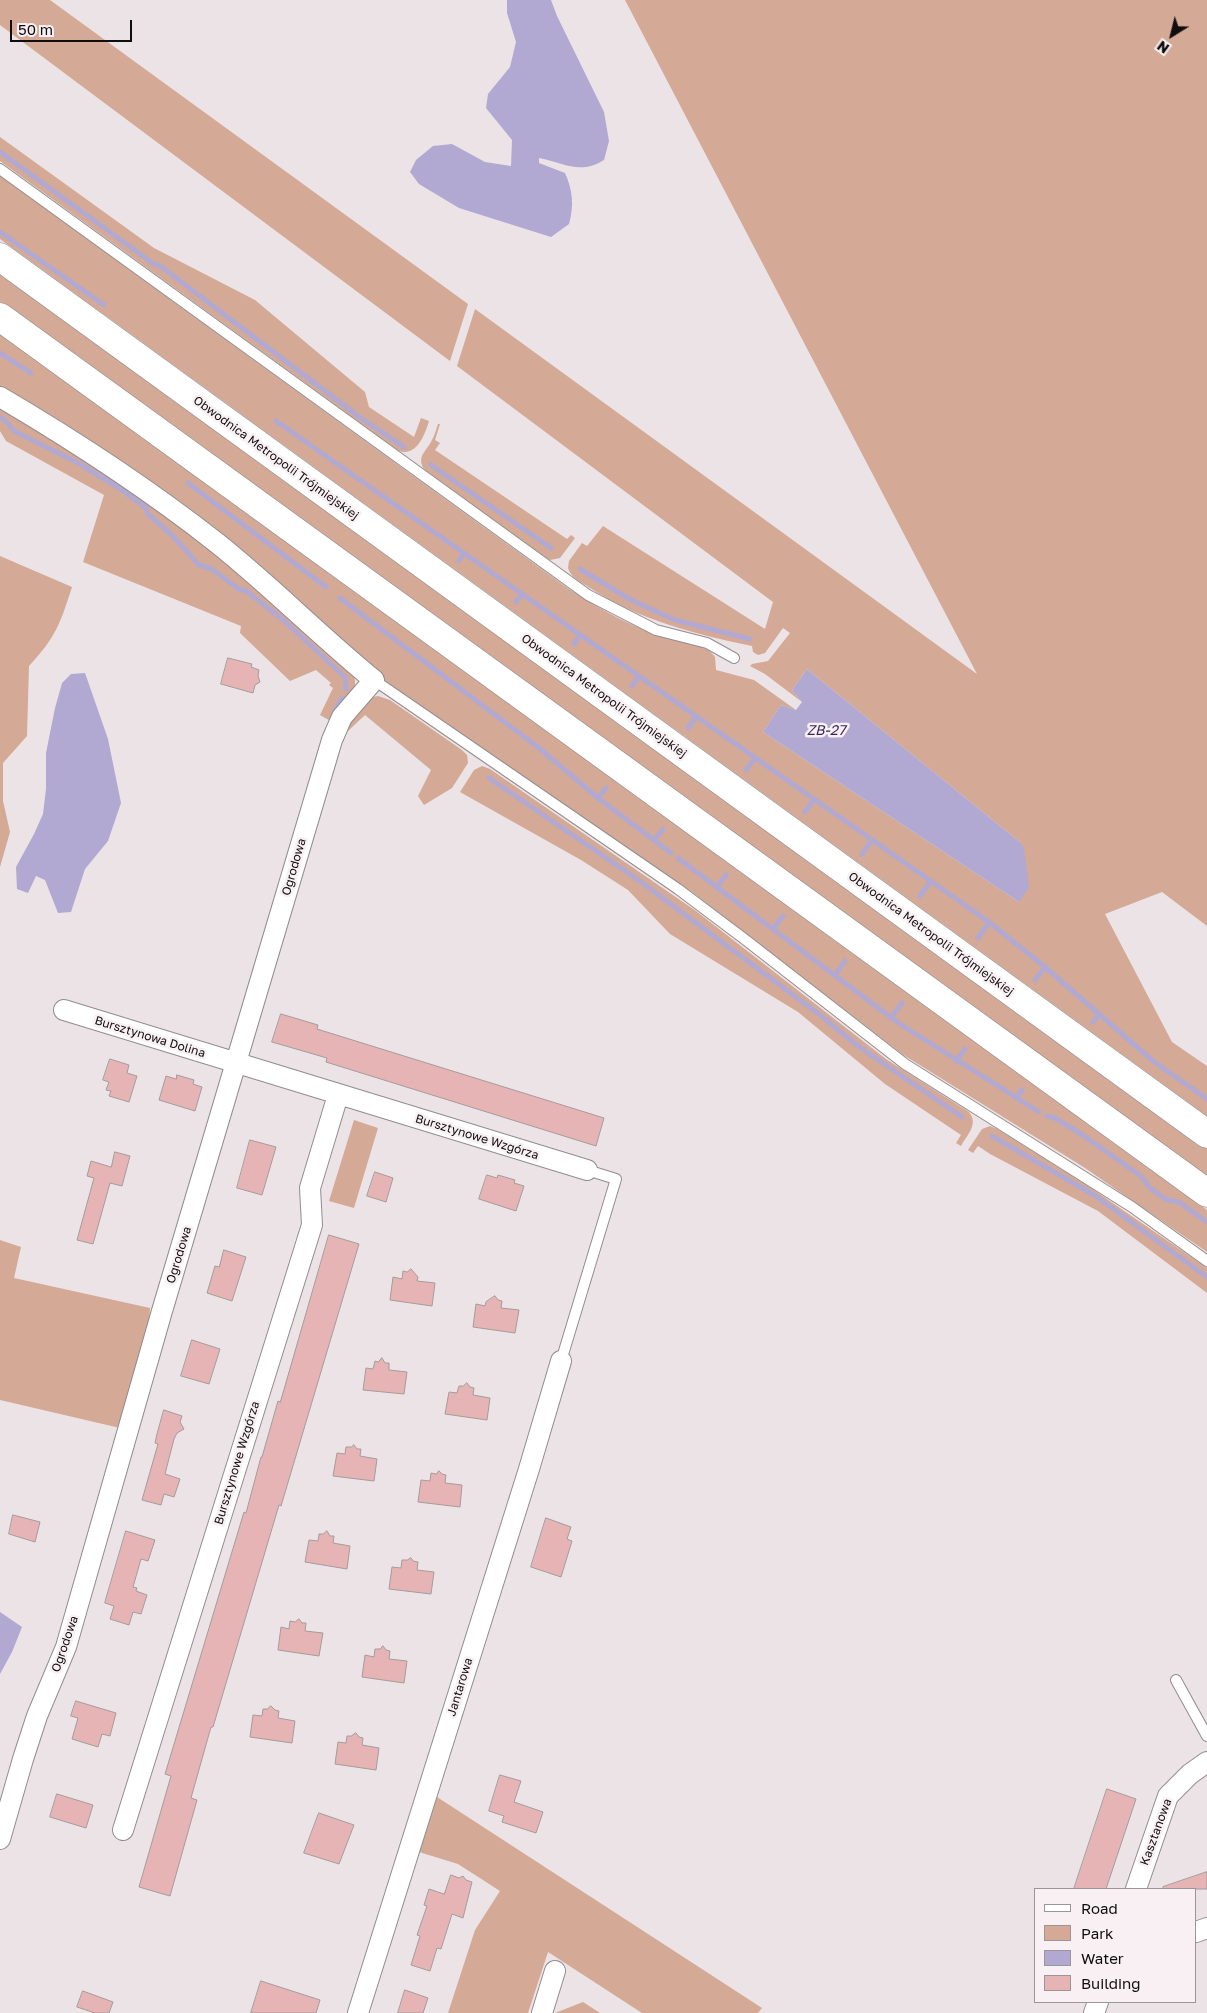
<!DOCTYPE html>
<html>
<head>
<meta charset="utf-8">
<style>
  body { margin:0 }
  #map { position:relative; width:1207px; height:2013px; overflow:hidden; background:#ebe3e6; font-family:"Golos Text",sans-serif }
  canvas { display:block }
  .legend { position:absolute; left:1034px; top:1888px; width:162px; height:115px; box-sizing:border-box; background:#f9f0f4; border:1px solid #9c9598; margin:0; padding:6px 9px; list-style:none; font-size:15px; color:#100d0e }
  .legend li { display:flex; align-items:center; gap:10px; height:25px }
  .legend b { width:25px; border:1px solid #9c9598 }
  .north { position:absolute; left:1147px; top:10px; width:50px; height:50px; -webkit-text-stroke:4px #f9f0f4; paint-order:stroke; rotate:216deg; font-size:14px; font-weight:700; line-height:20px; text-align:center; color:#100d0e }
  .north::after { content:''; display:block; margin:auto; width:18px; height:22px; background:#100d0e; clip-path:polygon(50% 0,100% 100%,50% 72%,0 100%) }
  .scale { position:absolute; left:10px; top:20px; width:122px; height:22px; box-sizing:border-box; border:2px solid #100d0e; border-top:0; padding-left:6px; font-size:15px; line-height:18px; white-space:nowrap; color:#100d0e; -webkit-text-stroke:4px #f9f0f4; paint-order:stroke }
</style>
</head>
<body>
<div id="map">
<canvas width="1207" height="2013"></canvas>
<ul class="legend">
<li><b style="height:6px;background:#fff"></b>Road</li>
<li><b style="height:14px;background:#d4a995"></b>Park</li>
<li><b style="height:14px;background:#b1a9d2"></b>Water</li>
<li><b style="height:14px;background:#e6b4b5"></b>Building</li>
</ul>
<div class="north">N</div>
<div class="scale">50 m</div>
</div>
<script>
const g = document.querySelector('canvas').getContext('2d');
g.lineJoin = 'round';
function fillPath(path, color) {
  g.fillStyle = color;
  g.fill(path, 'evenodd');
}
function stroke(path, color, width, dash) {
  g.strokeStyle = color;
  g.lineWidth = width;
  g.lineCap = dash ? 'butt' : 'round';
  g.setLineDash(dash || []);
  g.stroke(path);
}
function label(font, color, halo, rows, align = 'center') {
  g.font = font + ' "Golos Text",sans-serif';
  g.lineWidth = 5;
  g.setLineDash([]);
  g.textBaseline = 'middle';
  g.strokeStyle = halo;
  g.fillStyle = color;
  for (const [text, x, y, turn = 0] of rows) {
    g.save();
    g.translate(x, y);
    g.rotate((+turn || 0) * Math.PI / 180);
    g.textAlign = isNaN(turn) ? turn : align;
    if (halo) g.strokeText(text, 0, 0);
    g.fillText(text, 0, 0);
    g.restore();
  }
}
fillPath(new Path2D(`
  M 0,0 L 50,0 L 468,304 L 450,361 L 0,25 Z
  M 625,0 L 1207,0 L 1207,926 L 1162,892 L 1105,914 L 1172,1042 L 1207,1066 L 1207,1116 L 0,239 L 0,176 L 569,589 C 600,609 633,628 669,639 C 683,643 707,644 715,657 L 716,670 L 754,680 L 796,710 L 781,705 L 763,732 L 1019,902 L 1021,843 L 807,669 L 792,690 L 802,702 L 765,674 L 750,666 L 752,664 L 768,661 L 790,633 L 783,628 L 765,653 L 758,655 L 753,652 L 752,646 C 695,634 639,620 590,588 C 581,582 571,578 568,568 L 569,561 L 582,543 L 587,546 L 603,526 L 765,629 L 773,602 L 457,366 L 475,309 L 977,674 Z
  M 0,137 L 154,248 L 255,300 L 365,392 L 369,407 L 414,437 L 421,418 L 429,421 C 425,434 417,457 399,451 L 0,161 Z
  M 0,269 L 1207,1146 L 1207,1179 L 0,302 Z
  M 0,332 L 1207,1210 L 1207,1252 L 1085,1168 L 902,1054 L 692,892 L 390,684 L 0,390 Z
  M 0,405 L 178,521 L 351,671 L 355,679 L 355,687 L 334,723 L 320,715 L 333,688 L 329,685 L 331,683 L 316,670 L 290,681 L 240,633 L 241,626 L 83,562 L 104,495 L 6,441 L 0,431 Z
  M 438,424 L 440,424 L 435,440 L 440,443 L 435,450 L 567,539 L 571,535 L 575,538 L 560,558 L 550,560 L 546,558 L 424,469 C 416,456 427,451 432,440 C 435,435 436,429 438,424 Z
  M 0,556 L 72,587 C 60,624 56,637 29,666 L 27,736 L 3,763 L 3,801 L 10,832 L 0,867 Z
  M 378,696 L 390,700 L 462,750 L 467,755 L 468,763 L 452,788 L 424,805 L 418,796 L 431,770 L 365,715 L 348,731 L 341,727 L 368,698 Z
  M 482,766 L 490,769 L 696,911 L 886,1059 L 969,1112 C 979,1124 967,1135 961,1146 L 956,1143 L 961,1135 L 885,1084 L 798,1012 L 670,934 L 628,890 L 581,860 L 460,792 L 474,770 Z
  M 354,1120 L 378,1128 L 354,1208 L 329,1201 Z
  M 990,1126 L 997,1129 L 1091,1188 L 1207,1268 L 1207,1293 L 1098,1211 L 990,1154 L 978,1146 L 973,1153 L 968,1150 L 982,1129 Z
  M 0,1240 L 21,1247 L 14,1278 L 150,1308 L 148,1337 L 120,1428 L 0,1400 Z
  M 437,1797 L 762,2008 L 758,2013 L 642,2013 L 548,1952 L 528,2013 L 448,2013 L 475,1930 L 500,1891 L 458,1864 L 419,1852 Z
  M 583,2002 L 600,2013 L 555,2013 Z`), '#d4a995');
fillPath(new Path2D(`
  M 507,0 L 551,0 L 557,16 L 604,112 L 609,141 L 604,160 C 580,175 564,163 539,158 L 539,163 L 565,173 C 573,191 574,206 569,224 L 551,237 L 459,208 L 419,184 L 410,172 L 416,160 L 433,146 L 452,144 L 485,162 L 511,166 L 512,140 L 486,108 L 488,94 L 510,67 L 516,42 L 507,13 Z
  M 807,669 L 1021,843 L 1024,848 L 1029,888 L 1019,902 L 763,732 L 781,705 L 796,710 L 802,702 L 792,690 Z
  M 85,673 L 108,739 L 121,803 L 108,841 L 85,869 L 71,912 L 58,913 L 45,880 L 36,876 L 28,893 L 17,889 L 16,867 L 34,834 L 43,814 L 46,789 L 46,753 L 55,708 L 62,683 L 71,674 Z
  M 0,1612 L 22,1627 L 12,1652 L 0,1674 Z`), '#b1a9d2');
stroke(new Path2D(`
  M 0,152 L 155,265 L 159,265 L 358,416 L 404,447
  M 0,232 L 104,305
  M 0,353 L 31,373
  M 0,417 L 6,421 L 14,431 L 80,464 L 122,490 L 146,508 L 148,514 L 173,536 L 199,565 L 212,569 L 240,590 L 245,590 L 282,619 L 345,677 L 346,689
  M 276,421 L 989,922 L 1045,967 L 1153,1061 L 1207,1099
  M 431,465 L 551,548
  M 188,483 L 326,587
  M 459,561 L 464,553
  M 580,569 L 631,600 L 675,620 L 750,639
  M 340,598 L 539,748 L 598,798 L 671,853
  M 516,602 L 522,594
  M 574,644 L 580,635
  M 632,686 L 639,676
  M 335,710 L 342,698
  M 688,728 L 696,717
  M 746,770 L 755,758
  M 489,778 L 637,879 L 820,1015 L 858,1046 L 962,1117
  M 598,798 L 606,788
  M 805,812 L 814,799
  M 654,840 L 663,829
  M 862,854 L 872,840
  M 678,858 L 897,1022 L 1039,1112
  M 717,887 L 726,875
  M 920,896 L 931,881
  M 773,929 L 783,916
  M 978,938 L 989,922
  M 835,975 L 845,961
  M 1035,980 L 1045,967
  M 891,1018 L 902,1003
  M 1093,1022 L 1099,1014
  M 956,1061 L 965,1049
  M 1016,1098 L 1022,1090
  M 1047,1116 L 1055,1118 L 1081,1134 L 1141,1176 L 1150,1188 L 1167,1200 L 1179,1202 L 1207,1222
  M 992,1136 L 1094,1195 L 1207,1277`), '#b1a9d2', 5);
const building = new Path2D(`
  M 228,658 L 252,664 L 251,667 L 259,670 L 258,676 L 260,682 L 255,685 L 253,693 L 221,684 Z
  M 281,1014 L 318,1025 L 317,1029 L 604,1118 L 596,1146 L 326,1062 L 327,1058 L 272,1042 Z
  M 110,1059 L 129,1065 L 127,1073 L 137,1076 L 129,1102 L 109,1096 L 111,1091 L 106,1090 L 109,1082 L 103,1080 Z
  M 177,1075 L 194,1080 L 193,1084 L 202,1087 L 195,1111 L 159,1100 L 166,1076 L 176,1079 Z
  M 250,1140 L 276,1147 L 262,1195 L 237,1188 Z
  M 115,1152 L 130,1156 L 122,1186 L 110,1183 L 93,1244 L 77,1240 L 94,1178 L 87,1176 L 91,1161 L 111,1167 Z
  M 375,1172 L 393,1178 L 386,1202 L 367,1196 Z
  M 487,1175 L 497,1178 L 498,1175 L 515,1180 L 514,1183 L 524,1186 L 516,1211 L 479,1199 Z
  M 329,1235 L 359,1244 L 281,1506 L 279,1505 L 213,1727 L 211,1727 L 191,1798 L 197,1800 L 170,1896 L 139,1887 L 171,1776 L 165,1774 L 244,1512 L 246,1513 L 261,1457 L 262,1457 L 278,1401 L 280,1402 Z
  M 224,1250 L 246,1257 L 232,1301 L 207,1293 L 215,1266 L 219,1267 Z
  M 411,1269 L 418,1277 L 417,1281 L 435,1283 L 432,1306 L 390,1300 L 393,1277 L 402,1279 L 403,1271 L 407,1272 Z
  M 495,1296 L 498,1300 L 502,1301 L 501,1308 L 519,1310 L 515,1333 L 473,1327 L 476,1304 L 485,1306 L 486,1302 Z
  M 192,1340 L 220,1349 L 209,1384 L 181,1376 Z
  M 382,1358 L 385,1363 L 389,1363 L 389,1370 L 407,1372 L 404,1394 L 363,1390 L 366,1368 L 373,1369 L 375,1361 L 378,1362 Z
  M 467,1383 L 470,1387 L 474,1388 L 473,1395 L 490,1398 L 487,1420 L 445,1414 L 449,1392 L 457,1393 L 459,1386 L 463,1386 Z
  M 164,1410 L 182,1416 L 180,1422 L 184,1429 L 177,1433 L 174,1439 L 165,1474 L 180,1479 L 174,1497 L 164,1494 L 161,1505 L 142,1500 L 158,1444 L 155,1443 L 157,1434 Z
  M 354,1445 L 357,1449 L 361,1449 L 360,1456 L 377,1459 L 374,1481 L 333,1476 L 337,1453 L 345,1454 L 346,1447 L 351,1447 Z
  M 439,1471 L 442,1474 L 446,1475 L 445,1483 L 462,1485 L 460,1507 L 418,1502 L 421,1480 L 430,1481 L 431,1473 L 436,1474 Z
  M 13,1515 L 40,1522 L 35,1542 L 9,1534 Z
  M 546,1518 L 571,1527 L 567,1539 L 572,1541 L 561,1577 L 531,1567 Z
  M 126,1531 L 155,1540 L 148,1561 L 141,1559 L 133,1587 L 137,1588 L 136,1591 L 147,1595 L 141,1614 L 133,1612 L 129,1625 L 110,1619 L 114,1606 L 105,1603 Z
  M 327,1531 L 330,1536 L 334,1536 L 333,1543 L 350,1546 L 347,1569 L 305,1562 L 309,1540 L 318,1541 L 319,1534 L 323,1534 Z
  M 411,1558 L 413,1561 L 418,1562 L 417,1570 L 434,1572 L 431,1594 L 389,1589 L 392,1567 L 401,1568 L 402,1560 L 407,1560 Z
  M 299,1619 L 302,1623 L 306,1623 L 305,1631 L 323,1633 L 319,1656 L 278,1650 L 281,1627 L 289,1629 L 290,1621 L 295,1622 Z
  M 383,1646 L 386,1650 L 390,1651 L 389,1659 L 407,1661 L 404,1683 L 362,1677 L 365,1655 L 374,1657 L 375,1649 L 380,1649 Z
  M 76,1701 L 116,1713 L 110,1736 L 102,1734 L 98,1747 L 72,1739 L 78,1718 L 71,1716 Z
  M 271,1706 L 275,1710 L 279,1711 L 278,1718 L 295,1721 L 292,1743 L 250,1737 L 253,1715 L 262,1716 L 263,1709 L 267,1709 Z
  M 356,1733 L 359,1737 L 363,1738 L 362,1745 L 379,1748 L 376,1770 L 335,1764 L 338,1742 L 346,1743 L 347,1736 L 351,1736 Z
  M 500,1775 L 521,1781 L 514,1802 L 543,1812 L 536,1833 L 502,1822 L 504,1816 L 489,1811 Z
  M 1107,1789 L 1136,1799 L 1106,1889 L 1074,1889 Z
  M 57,1794 L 93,1805 L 86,1828 L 50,1817 Z
  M 319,1813 L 354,1825 L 339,1864 L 304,1853 Z
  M 1207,1872 L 1207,1889 L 1163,1889 L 1163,1887 Z
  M 451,1875 L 459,1878 L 463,1876 L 466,1880 L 472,1882 L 463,1918 L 452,1914 L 441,1949 L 437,1948 L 430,1971 L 411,1965 L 420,1936 L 417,1935 L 427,1906 L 424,1905 L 429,1889 L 444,1894 Z
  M 261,1981 L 320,2000 L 316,2013 L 251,2013 Z
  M 405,1990 L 428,1998 L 423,2013 L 398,2013 Z
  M 83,1991 L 113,2002 L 109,2013 L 95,2013 L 77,2007 Z`);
fillPath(building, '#e6b4b5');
stroke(building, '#a49b9b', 1);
const service = new Path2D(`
  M 0,169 L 588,595 L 656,630 L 707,643 L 734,658
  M 374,680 L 678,889 L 747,941 L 905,1064 L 1132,1207 L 1207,1261
  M 561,1361 L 616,1179 L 587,1170
  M 1176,1680 L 1207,1736`);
const minor = new Path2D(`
  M 0,397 C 75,441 148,489 217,543 C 271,586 320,636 374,680 L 342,717 L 332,740 L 162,1311 L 66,1647 L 37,1716 L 23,1759 L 0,1839
  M 64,1010 L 587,1170
  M 123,1830 L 312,1225 L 310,1188 L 338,1095
  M 1136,1889 L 1168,1796 L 1190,1774 L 1207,1762
  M 1196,1932 L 1207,1928
  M 358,2013 L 529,1469 L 561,1361
  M 542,2013 L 555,1971
  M 1094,2013 L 1098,2002`);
const motorway = new Path2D(`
  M 0,257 L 1207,1134
  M 0,317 L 1207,1193`);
stroke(service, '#938c8f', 12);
stroke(minor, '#938c8f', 22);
stroke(motorway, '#938c8f', 29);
stroke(service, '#fff', 10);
stroke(minor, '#fff', 20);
stroke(motorway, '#fff', 28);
label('12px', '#100d0e', '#f9f0f4', [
  ["Obwodnica Metropolii Trójmiejskiej",276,458,36],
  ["Obwodnica Metropolii Trójmiejskiej",604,696,36],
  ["Ogrodowa",294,867,-74],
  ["Obwodnica Metropolii Trójmiejskiej",931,934,36],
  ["Bursztynowa Dolina",150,1037,17],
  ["Bursztynowe Wzgórza",477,1137,17],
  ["Ogrodowa",179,1255,-73],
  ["Bursztynowe Wzgórza",237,1463,-73],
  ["Ogrodowa",65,1644,-71],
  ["Jantarowa",460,1687,-73],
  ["Kasztanowa",1156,1832,-70]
]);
label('italic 14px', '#36275a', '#f9f0f4', [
  ["ZB-27",826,731]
]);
</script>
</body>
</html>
